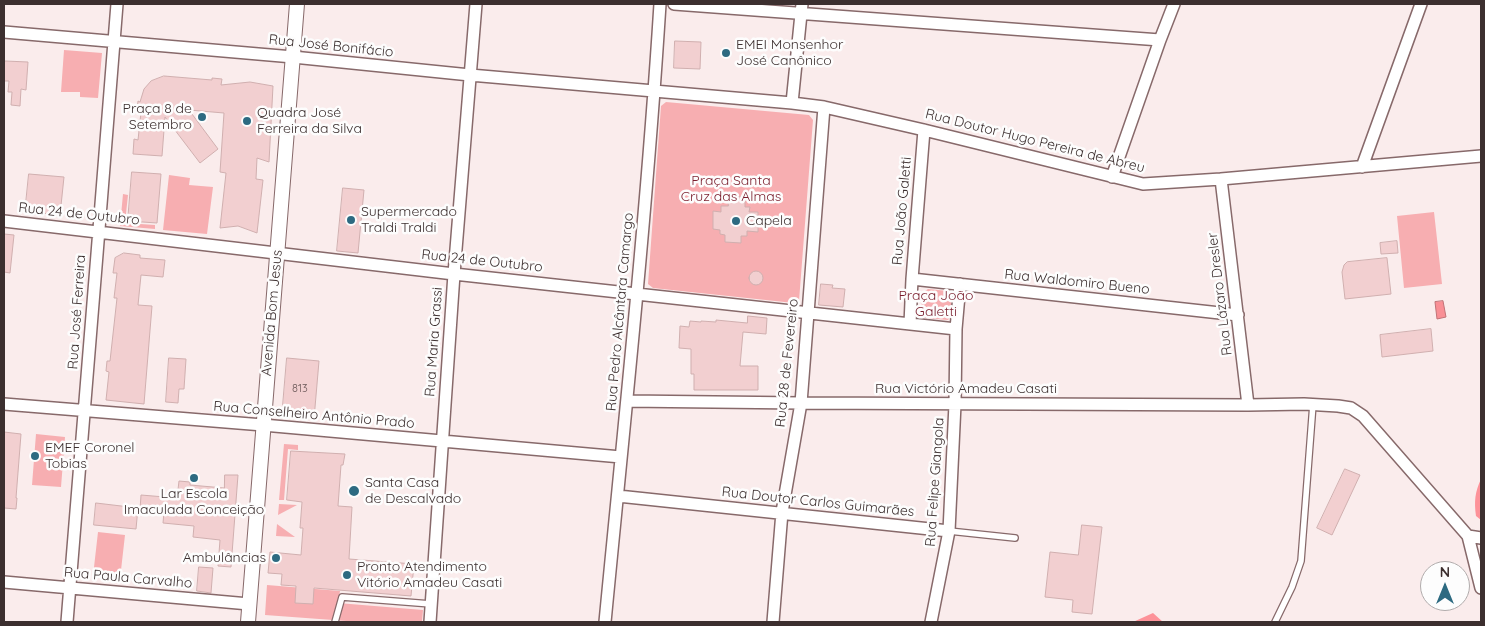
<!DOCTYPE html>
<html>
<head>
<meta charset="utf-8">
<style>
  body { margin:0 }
  #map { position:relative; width:1485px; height:626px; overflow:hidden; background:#faecec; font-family:Quicksand,sans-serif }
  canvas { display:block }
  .frame { position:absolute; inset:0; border:5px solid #3c2f2f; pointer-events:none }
  .north { position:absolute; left:1420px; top:561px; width:50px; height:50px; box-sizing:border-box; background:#fdfdfd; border:1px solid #b0abab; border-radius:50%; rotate:0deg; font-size:14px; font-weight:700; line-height:20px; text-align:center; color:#3c2f2f }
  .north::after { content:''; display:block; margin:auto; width:18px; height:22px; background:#2d6a81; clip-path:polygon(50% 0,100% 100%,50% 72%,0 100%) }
</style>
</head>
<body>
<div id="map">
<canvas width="1485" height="626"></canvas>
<div class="frame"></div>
<div class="north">N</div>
</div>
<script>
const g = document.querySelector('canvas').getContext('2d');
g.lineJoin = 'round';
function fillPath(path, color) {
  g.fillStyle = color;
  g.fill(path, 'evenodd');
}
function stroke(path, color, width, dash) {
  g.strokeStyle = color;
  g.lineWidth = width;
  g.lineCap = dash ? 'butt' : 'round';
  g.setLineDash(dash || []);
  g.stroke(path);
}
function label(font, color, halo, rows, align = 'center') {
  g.font = font + ' Quicksand,sans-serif';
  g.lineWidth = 5;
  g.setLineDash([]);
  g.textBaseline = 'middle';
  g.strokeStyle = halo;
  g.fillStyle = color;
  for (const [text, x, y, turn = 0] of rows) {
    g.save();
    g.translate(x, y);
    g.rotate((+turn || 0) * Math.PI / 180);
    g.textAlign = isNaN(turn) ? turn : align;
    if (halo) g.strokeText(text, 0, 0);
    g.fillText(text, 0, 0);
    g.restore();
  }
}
fillPath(new Path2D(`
  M 64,50 L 102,53 L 98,98 L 80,97 L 80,92 L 61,92 Z
  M 666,102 L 809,115 L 813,120 L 799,301 L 794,303 L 653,288 L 648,284 L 661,106 Z
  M 169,175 L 190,178 L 189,185 L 213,187 L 207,234 L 163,230 Z
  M 123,194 L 128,195 L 125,223 L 155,225 L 155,229 L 120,226 Z
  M 1434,212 L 1442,284 L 1404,288 L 1397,216 Z
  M 928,289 L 948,291 L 952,295 L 951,316 L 948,320 L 925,318 L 921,314 L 922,293 Z
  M 36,434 L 65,437 L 61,487 L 32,485 Z
  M 284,444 L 298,445 L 298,450 L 288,449 L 284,500 L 279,500 Z
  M 279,504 L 297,505 L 278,515 Z
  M 277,524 L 295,537 L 276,536 Z
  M 98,532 L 125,535 L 120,579 L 93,576 Z
  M 267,585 L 340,591 L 338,603 L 423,610 L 422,622 L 360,622 L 265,615 Z`), '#f7aeb1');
fillPath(new Path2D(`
  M 1481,479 L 1481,520 L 1476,516 C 1474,501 1475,492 1481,479 Z
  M 1153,613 L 1163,622 L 1133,622 Z`), '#fd9299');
const water = new Path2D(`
  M 1443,301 L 1446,317 L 1437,319 L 1435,302 Z`);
fillPath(water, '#f98f95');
stroke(water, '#c07276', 1);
const building = new Path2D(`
  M 675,41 L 701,42 L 700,69 L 674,68 Z
  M 5,61 L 28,62 L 26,90 L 21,89 L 20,106 L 11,105 L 12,92 L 8,92 L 9,81 L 4,81 Z
  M 164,76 L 212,80 L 212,78 L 222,79 L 221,85 L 250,82 L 273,86 L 269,162 L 257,158 L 256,179 L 263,180 L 257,233 L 238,226 L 220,228 L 226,173 L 220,172 L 224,113 L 189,110 L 218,149 L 200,163 L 165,117 L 162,156 L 133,154 L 134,139 L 138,140 L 141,112 L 137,111 L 138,101 L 140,102 L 144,89 L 151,81 Z
  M 132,172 L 161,174 L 157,223 L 128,221 Z
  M 29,174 L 64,177 L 60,215 L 40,213 L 40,215 L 25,213 Z
  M 343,188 L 364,190 L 358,253 L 337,251 Z
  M 728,196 L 745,197 L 745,207 L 750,207 L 749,212 L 758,212 L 758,232 L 747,231 L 747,236 L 741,236 L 741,243 L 725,242 L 725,235 L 720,234 L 720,230 L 713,229 L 713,211 L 721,212 L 721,206 L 728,206 Z
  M 4,234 L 14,235 L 10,273 L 4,272 Z
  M 1397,241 L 1398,253 L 1381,254 L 1380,243 Z
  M 124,253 L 140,255 L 140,258 L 165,260 L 163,277 L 141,275 L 138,305 L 152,306 L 144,404 L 106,400 L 109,372 L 106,371 L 107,361 L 110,361 L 117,298 L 114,298 L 117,273 L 113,273 L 115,258 Z
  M 1387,258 L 1391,294 L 1345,299 L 1342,272 L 1344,265 L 1347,262 Z
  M749 278a7 7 0 1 1 14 0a7 7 0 1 1-14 0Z
  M 821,284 L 833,285 L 832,288 L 845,289 L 843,307 L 819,305 Z
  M 748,316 L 767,318 L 766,334 L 743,332 L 740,366 L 758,366 L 758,390 L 694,390 L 694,374 L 691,374 L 691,349 L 679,348 L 680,326 L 689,327 L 690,321 L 701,322 L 701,321 L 716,322 L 716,320 L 747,323 Z
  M 1431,329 L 1433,351 L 1382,357 L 1380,335 Z
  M 169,358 L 186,359 L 184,389 L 179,389 L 178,403 L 166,402 Z
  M 287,358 L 319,361 L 314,419 L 282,417 Z
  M 4,432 L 21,434 L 16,498 L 17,498 L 16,509 L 4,508 Z
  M 291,451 L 345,454 L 343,465 L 341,465 L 338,506 L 352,507 L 349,559 L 414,564 L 411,596 L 314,588 L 313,604 L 295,603 L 296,586 L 281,585 L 282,574 L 268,573 L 270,552 L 301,555 L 303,528 L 300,528 L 302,502 L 287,500 Z
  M 1345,469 L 1360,475 L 1332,535 L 1317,528 Z
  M 225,475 L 238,475 L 231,567 L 218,566 L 220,540 L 193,537 L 194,526 L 163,523 L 164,512 L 140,510 L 141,495 L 177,498 L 179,481 L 190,482 L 190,485 L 224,488 Z
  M 96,503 L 138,508 L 136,529 L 94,525 Z
  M 1082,525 L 1102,527 L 1092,614 L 1072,612 L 1073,600 L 1045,597 L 1050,552 L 1078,555 Z
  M 199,567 L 213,568 L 211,593 L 197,591 Z`);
fillPath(building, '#f2cfd0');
stroke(building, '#d0afaf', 1);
const service = new Path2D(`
  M 949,531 L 1015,538
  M 335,622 L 342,597 L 431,604
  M 1275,622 L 1292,587 L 1301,561 L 1313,404`);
const minor = new Path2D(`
  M 674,4 L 1160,40
  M 4,32 L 293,57 L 470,75 L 792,103 L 824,107 L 924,130 L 1143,184 L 1221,179 L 1481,156
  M 792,103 L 802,4
  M 1362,167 L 1421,4
  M 1112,177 L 1160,40 L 1174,4
  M 1221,179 L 1248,405
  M 4,221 L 454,274 L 956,329
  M 912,279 L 1238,315
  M 910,324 L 912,279 L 924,130
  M 627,401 L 801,403 L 1248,405 L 1304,404 L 1338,406 L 1351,408 L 1363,416 L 1468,536 L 1481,588
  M 4,404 L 263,425 L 621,457
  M 618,496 L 949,531
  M 1468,536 L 1481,538
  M 4,582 L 249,604
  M 67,622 C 85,416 100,210 117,4
  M 430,622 L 454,274 L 476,4
  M 605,622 C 625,416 647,210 660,4
  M 773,622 L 782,512 L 801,403 L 824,107
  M 931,622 L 949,531 L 955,404 L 956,329 L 960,284`);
const tertiary = new Path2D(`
  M 248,622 L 297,4`);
stroke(service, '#87696a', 8);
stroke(minor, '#87696a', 14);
stroke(tertiary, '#87696a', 16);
stroke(service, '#fff', 5.5);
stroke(minor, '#fff', 11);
stroke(tertiary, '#fff', 14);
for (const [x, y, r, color] of [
  [726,53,5,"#2d6a81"],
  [202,117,5,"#2d6a81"],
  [247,121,5,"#2d6a81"],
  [351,220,5,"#2d6a81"],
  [736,221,5,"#2d6a81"],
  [35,456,5,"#2d6a81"],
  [194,478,5,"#2d6a81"],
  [354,491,6,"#2d6a81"],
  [276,558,5,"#2d6a81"],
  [347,575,5,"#2d6a81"]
]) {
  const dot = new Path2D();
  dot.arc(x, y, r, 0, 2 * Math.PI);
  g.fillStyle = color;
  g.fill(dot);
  stroke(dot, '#fdfdfd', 2);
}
label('11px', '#6a5757', null, [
  ["813",300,389]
]);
label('14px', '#3c2f2f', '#fdfdfd', [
  ["EMEI Monsenhor",736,45],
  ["José Canônico",736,61],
  ["Praça 8 de",192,109,"right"],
  ["Setembro",192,125,"right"],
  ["Quadra José",257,113],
  ["Ferreira da Silva",257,129],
  ["Supermercado",361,212],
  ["Traldi Traldi",361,228],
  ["Capela",746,221],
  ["EMEF Coronel",45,448],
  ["Tobias",45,464],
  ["Santa Casa",365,483],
  ["de Descalvado",365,499],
  ["Lar Escola",194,494,"center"],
  ["Imaculada Conceição",194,510,"center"],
  ["Ambulâncias",266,558,"right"],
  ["Pronto Atendimento",357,567],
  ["Vitório Amadeu Casati",357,583]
], 'left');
label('14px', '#3c2f2f', '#fdfdfd', [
  ["Rua José Bonifácio",331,46,6],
  ["Rua Doutor Hugo Pereira de Abreu",1035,141,14],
  ["Rua João Galetti",902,211,-85],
  ["Rua 24 de Outubro",79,214,6],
  ["Rua 24 de Outubro",482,261,6],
  ["Rua Waldomiro Bueno",1077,282,6],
  ["Rua Lázaro Dresler",1220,294,-97],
  ["Rua José Ferreira",77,312,-86],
  ["Rua Pedro Alcântara Camargo",620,312,-85],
  ["Avenida Bom Jesus",272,313,-85],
  ["Rua Maria Grassi",434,342,-86],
  ["Rua 28 de Fevereiro",787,363,-84],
  ["Rua Victório Amadeu Casati",966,389],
  ["Rua Conselheiro Antônio Prado",314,415,5],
  ["Rua Felipe Giangola",935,482,-86],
  ["Rua Doutor Carlos Guimarães",818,502,6],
  ["Rua Paula Carvalho",128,578,5]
]);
label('14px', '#7a1d2c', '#fdfdfd', [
  ["Praça Santa",731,181],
  ["Cruz das Almas",731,197],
  ["Praça João",936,296],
  ["Galetti",936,312]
]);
</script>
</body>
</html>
